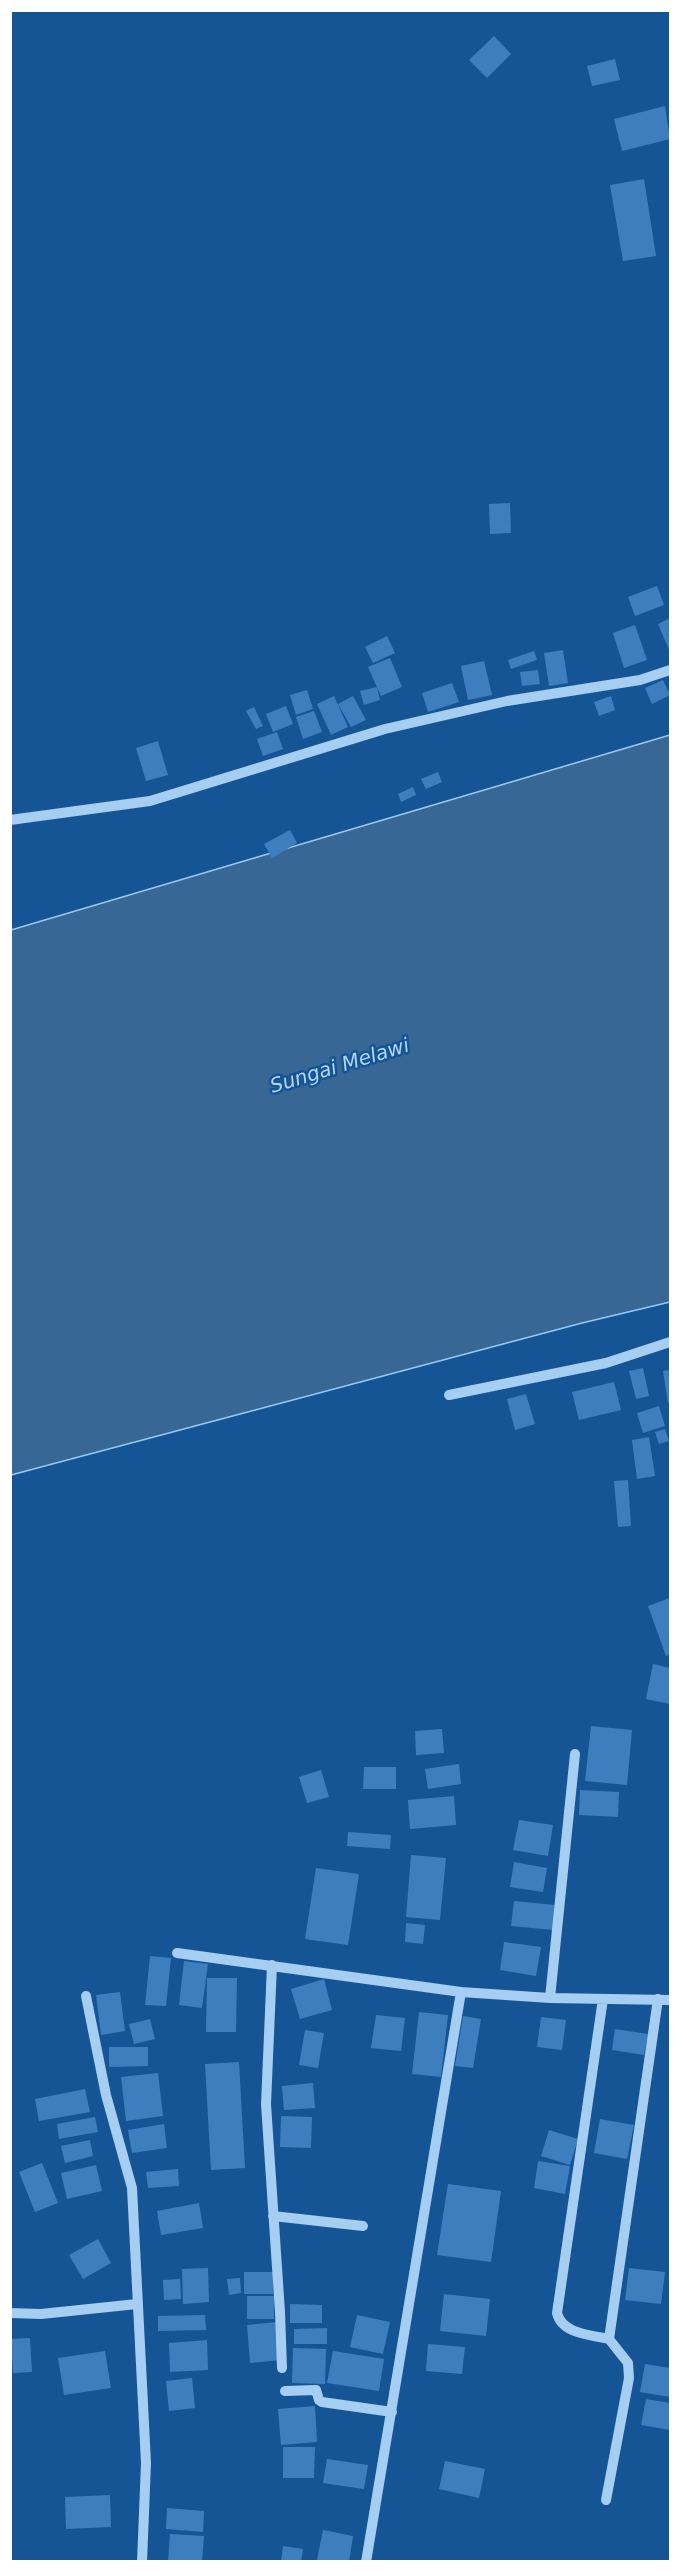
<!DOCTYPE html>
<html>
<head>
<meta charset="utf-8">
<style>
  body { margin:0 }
  #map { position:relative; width:681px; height:2572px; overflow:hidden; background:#155596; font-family:"DejaVu Sans",sans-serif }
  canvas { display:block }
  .frame { position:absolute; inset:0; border:12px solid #fff; pointer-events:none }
</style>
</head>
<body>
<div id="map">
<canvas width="681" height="2572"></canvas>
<div class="frame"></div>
</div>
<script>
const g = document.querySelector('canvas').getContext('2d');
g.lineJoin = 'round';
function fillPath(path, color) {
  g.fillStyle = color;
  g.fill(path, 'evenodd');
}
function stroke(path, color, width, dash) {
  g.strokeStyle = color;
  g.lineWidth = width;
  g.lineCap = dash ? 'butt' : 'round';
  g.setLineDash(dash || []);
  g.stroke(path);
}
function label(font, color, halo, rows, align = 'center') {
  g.font = font + ' "DejaVu Sans",sans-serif';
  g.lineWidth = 5;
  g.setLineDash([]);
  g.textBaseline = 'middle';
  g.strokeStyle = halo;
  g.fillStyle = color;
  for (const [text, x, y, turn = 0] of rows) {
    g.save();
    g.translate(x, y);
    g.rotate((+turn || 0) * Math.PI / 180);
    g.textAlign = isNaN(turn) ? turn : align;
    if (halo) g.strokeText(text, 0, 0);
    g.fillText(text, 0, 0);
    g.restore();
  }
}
const water = new Path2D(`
  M 670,735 L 670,1302 L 582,1323 L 11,1475 L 11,930 Z`);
fillPath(water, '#386796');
stroke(water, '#98c9f5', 1.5);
fillPath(new Path2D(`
  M 494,36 L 511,54 L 487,78 L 469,60 Z
  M 615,59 L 620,80 L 592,86 L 587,66 Z
  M 665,106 L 670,139 L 622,151 L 614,119 Z
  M 644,179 L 656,256 L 623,261 L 610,185 Z
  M 510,503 L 511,533 L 490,534 L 489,504 Z
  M 657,586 L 664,605 L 635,616 L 628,597 Z
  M 670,618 L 670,652 L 658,624 Z
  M 635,625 L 647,660 L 624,668 L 613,633 Z
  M 387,636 L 395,653 L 373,663 L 365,647 Z
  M 563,650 L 568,683 L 549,686 L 544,653 Z
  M 534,651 L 537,660 L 511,669 L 508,660 Z
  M 390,658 L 402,687 L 381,696 L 368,667 Z
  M 484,661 L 492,695 L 468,700 L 461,666 Z
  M 538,670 L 540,684 L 522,686 L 520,672 Z
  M 663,680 L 670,695 L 652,704 L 645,688 Z
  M 452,683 L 459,702 L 428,712 L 422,693 Z
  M 377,687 L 380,700 L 364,705 L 360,691 Z
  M 307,690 L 313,709 L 296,715 L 290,695 Z
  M 334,696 L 348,727 L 331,735 L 317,704 Z
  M 353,696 L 366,720 L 351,727 L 338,704 Z
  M 611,696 L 615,710 L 599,716 L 594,702 Z
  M 286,706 L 293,724 L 273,732 L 266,714 Z
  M 254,707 L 263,726 L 256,729 L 246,711 Z
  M 314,711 L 322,732 L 303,739 L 296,717 Z
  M 277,732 L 283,749 L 263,756 L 257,739 Z
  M 158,741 L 168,775 L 146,781 L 136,748 Z
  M 438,772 L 442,782 L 426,789 L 421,779 Z
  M 413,787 L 416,795 L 401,802 L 398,794 Z
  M 290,830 L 297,843 L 272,858 L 264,844 Z
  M 643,1368 L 649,1396 L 636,1399 L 629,1371 Z
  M 670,1370 L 670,1402 L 668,1403 L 663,1371 Z
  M 614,1382 L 621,1410 L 579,1420 L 572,1392 Z
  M 526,1394 L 535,1424 L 515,1430 L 507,1399 Z
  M 659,1406 L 665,1426 L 643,1433 L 637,1413 Z
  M 665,1429 L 669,1441 L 659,1444 L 655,1432 Z
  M 649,1437 L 655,1476 L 637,1479 L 632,1440 Z
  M 628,1480 L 631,1526 L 618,1527 L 614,1481 Z
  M 670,1598 L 670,1654 L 666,1656 L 648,1606 Z
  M 653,1664 L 670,1668 L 670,1704 L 646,1699 Z
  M 591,1726 L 632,1730 L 627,1785 L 585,1781 Z
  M 442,1729 L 444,1753 L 416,1755 L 415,1731 Z
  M 459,1764 L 461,1784 L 428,1789 L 425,1769 Z
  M 364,1767 L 396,1767 L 396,1789 L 363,1789 Z
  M 321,1770 L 329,1797 L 307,1803 L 299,1777 Z
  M 580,1790 L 619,1792 L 618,1817 L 579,1815 Z
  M 454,1796 L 456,1825 L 410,1829 L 408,1800 Z
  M 519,1820 L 553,1825 L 548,1856 L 513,1850 Z
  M 348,1832 L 391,1835 L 390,1849 L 347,1846 Z
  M 411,1855 L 446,1858 L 440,1920 L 406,1917 Z
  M 514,1862 L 547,1868 L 543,1892 L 510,1887 Z
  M 316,1868 L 359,1874 L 348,1945 L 305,1939 Z
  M 514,1901 L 555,1905 L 553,1930 L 511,1926 Z
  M 406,1923 L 425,1925 L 423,1944 L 405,1942 Z
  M 504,1942 L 541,1947 L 536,1976 L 500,1970 Z
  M 150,1956 L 171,1958 L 166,2006 L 145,2005 Z
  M 184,1961 L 208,1964 L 202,2008 L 179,2005 Z
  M 207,1978 L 237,1978 L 236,2032 L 206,2032 Z
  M 324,1979 L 332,2010 L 300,2019 L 291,1989 Z
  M 120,1992 L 125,2031 L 101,2035 L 96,1995 Z
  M 419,2012 L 448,2015 L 441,2077 L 412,2074 Z
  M 376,2015 L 405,2018 L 401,2051 L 371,2048 Z
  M 463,2016 L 481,2019 L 473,2068 L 455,2066 Z
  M 541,2017 L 566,2020 L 562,2050 L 537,2047 Z
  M 150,2019 L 155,2039 L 134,2044 L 129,2024 Z
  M 615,2029 L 648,2034 L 644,2055 L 612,2050 Z
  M 305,2030 L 324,2033 L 318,2068 L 299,2065 Z
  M 109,2047 L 148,2047 L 148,2066 L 109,2067 Z
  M 239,2062 L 245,2168 L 211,2170 L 205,2064 Z
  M 158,2073 L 163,2116 L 126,2121 L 121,2077 Z
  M 313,2083 L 315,2108 L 284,2110 L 282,2086 Z
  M 85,2089 L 90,2112 L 39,2121 L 35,2099 Z
  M 281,2116 L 312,2117 L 311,2148 L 280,2147 Z
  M 95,2117 L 98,2132 L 59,2139 L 57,2124 Z
  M 600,2119 L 634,2125 L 627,2159 L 594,2153 Z
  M 164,2124 L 167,2148 L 132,2153 L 128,2130 Z
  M 549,2130 L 578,2139 L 570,2165 L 541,2156 Z
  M 90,2140 L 93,2156 L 65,2163 L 61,2146 Z
  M 538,2161 L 570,2166 L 565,2194 L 534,2188 Z
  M 42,2163 L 58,2203 L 35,2212 L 19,2172 Z
  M 96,2165 L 102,2191 L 67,2199 L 61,2173 Z
  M 178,2169 L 179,2186 L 148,2188 L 146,2172 Z
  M 448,2184 L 501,2191 L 491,2262 L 437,2255 Z
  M 199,2203 L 203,2228 L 161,2235 L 157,2211 Z
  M 98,2239 L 111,2263 L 83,2279 L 69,2255 Z
  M 208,2268 L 209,2302 L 183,2304 L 182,2269 Z
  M 629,2268 L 665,2272 L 661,2304 L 625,2300 Z
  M 244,2272 L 273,2272 L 273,2294 L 244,2294 Z
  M 240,2278 L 241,2293 L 229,2295 L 227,2279 Z
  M 180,2279 L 181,2299 L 164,2300 L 163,2280 Z
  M 444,2294 L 490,2299 L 486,2336 L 440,2331 Z
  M 247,2296 L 274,2296 L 274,2319 L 247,2319 Z
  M 290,2304 L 322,2305 L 322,2323 L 290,2323 Z
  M 205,2315 L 206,2330 L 158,2331 L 158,2316 Z
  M 357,2315 L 390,2322 L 383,2354 L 350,2347 Z
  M 277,2322 L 280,2360 L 250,2363 L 247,2325 Z
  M 327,2328 L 327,2344 L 294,2344 L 294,2329 Z
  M 30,2338 L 32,2372 L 13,2373 L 11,2339 Z
  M 207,2340 L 208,2370 L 170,2372 L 169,2343 Z
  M 428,2344 L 465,2347 L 462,2374 L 426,2371 Z
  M 293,2348 L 326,2349 L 325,2384 L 292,2383 Z
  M 105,2351 L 111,2388 L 64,2395 L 58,2358 Z
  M 333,2351 L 384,2359 L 379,2391 L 327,2383 Z
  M 645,2364 L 670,2368 L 670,2397 L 640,2392 Z
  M 192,2378 L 195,2408 L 169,2411 L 166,2381 Z
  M 646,2399 L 670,2403 L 670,2430 L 641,2425 Z
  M 315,2406 L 317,2442 L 281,2445 L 278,2409 Z
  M 283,2447 L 315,2447 L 314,2478 L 283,2478 Z
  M 327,2459 L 368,2465 L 364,2489 L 323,2483 Z
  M 445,2461 L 485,2469 L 479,2498 L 439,2489 Z
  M 110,2495 L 111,2527 L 66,2529 L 65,2497 Z
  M 167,2508 L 204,2511 L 203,2532 L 166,2529 Z
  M 323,2530 L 353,2536 L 349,2562 L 317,2560 Z
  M 170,2534 L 204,2536 L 202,2562 L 168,2562 Z
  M 283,2546 L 303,2549 L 301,2562 L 281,2562 Z`), '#3d7fbe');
stroke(new Path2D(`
  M 10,820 L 150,801 L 385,729 L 507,701 L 640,680 L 670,670
  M 449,1395 L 606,1363 L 670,1342
  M 177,1953 L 461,1992 L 550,1998 L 670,2000
  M 272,1965 L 266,2104 L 280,2312 L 282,2368
  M 86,1996 L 106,2095 L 132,2188 L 146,2463 L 142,2562
  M 550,1998 L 575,1754
  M 603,1999 L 557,2313 C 562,2334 591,2335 609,2339
  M 273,2216 L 363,2226
  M 10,2313 L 41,2314 L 137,2304
  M 285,2391 L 316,2390 L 319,2400 L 322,2402 L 392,2412
  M 606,2500 L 629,2378 L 628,2363 L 609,2339 L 658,1999
  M 366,2562 L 461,1992`), '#a6cdf2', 10);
label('italic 20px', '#b2d7f9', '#155596', [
  ["Sungai Melawi",340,1067,-17]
]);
</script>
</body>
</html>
